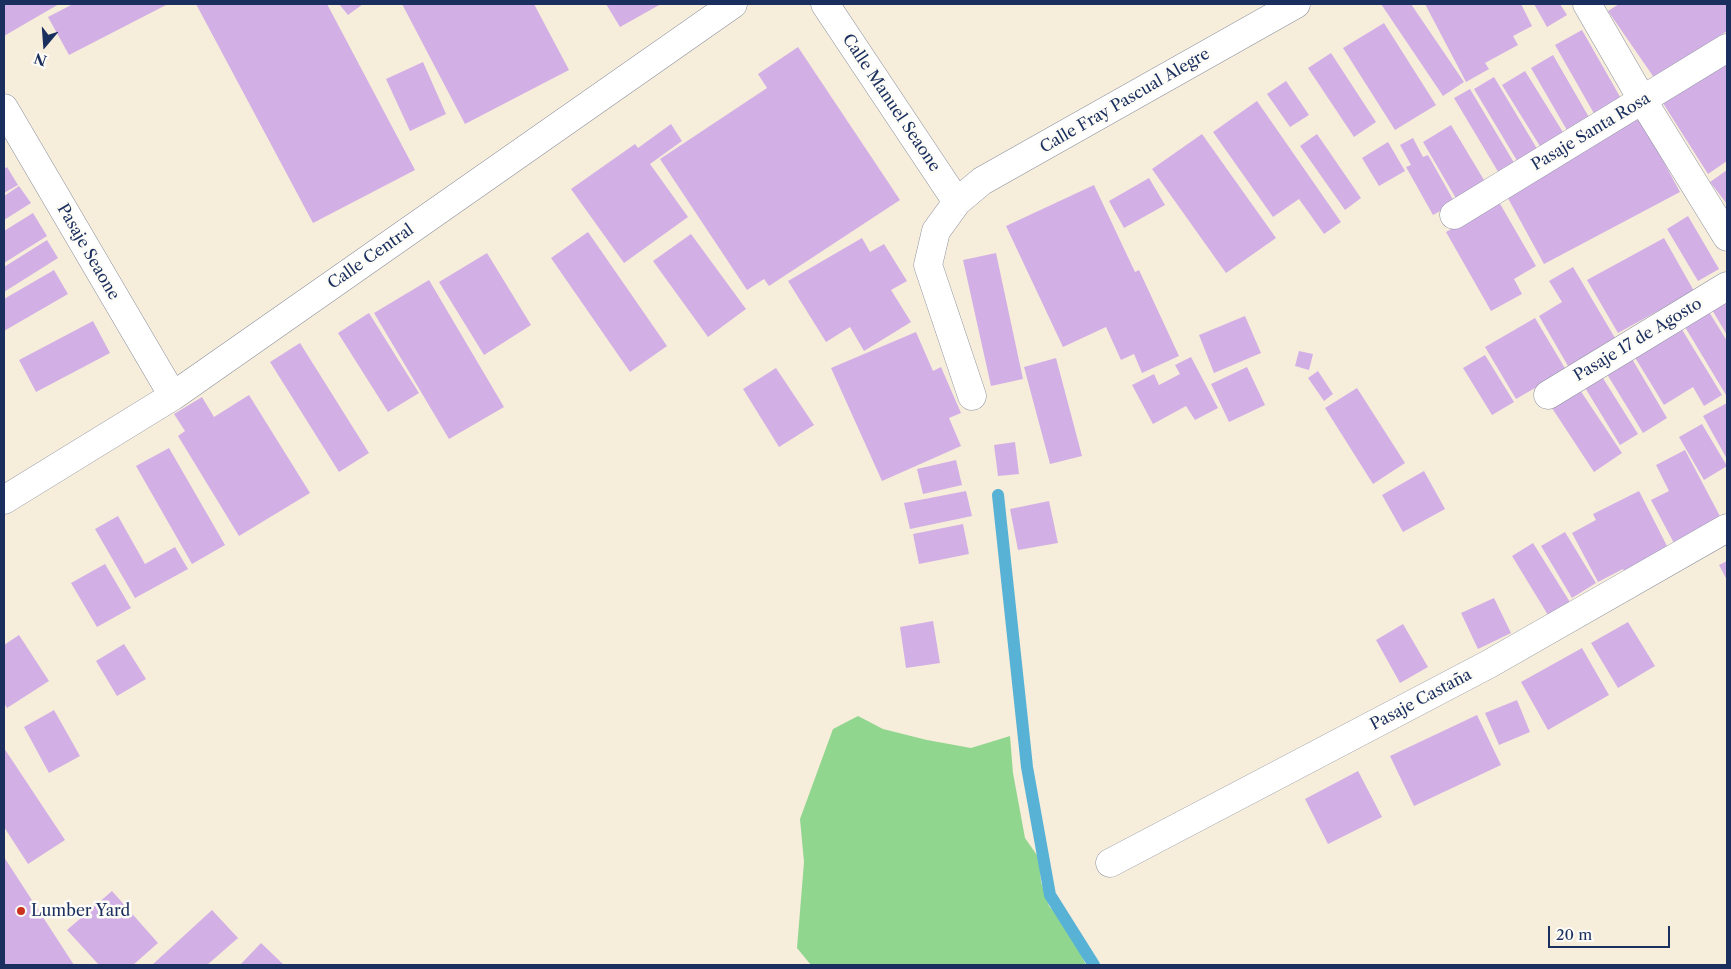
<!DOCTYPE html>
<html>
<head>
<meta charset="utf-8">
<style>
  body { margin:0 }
  #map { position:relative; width:1731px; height:969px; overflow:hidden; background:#f7eddb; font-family:"Libre Caslon Text",serif }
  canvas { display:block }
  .frame { position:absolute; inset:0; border:5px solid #1b2f5e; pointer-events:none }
  .north { position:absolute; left:20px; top:20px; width:50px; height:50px; -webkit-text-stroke:4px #fdfcf7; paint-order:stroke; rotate:198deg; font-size:14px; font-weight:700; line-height:20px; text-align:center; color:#1b2f5e }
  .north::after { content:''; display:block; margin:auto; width:18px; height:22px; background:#1b2f5e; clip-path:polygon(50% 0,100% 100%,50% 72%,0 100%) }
  .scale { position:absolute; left:1548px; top:926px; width:122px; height:22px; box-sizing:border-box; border:2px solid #1b2f5e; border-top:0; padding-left:6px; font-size:15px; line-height:18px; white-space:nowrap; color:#1b2f5e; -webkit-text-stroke:4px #fdfcf7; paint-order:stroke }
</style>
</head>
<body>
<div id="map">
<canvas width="1731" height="969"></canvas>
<div class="frame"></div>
<div class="north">N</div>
<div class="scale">20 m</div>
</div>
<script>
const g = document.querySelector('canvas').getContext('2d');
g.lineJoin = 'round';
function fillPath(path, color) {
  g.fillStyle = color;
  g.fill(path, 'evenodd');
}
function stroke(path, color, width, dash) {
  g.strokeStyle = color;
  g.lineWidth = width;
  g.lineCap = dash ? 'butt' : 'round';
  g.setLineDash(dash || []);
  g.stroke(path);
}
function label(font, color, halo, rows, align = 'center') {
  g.font = font + ' "Libre Caslon Text",serif';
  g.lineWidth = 5;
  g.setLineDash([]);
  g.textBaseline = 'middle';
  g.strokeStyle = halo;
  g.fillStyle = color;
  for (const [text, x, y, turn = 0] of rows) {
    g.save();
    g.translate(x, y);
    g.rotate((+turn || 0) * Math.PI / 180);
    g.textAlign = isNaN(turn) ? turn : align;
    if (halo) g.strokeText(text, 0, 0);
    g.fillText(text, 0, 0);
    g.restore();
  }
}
fillPath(new Path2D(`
  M 858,716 L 883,729 L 927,740 L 971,748 L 1010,736 L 1013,773 L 1025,838 L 1039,858 L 1041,882 L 1049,906 L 1067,926 L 1086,965 L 811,965 L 797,948 L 804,862 L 800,819 L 833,729 Z`), '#91d68f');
stroke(new Path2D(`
  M 998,495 L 1027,767 L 1050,895 L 1094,965`), '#57b2d5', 12);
fillPath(new Path2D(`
  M 4,4 L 59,4 L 4,36 Z
  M 73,4 L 168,4 L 69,55 L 48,17 Z
  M 196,4 L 327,4 L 415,170 L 313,223 Z
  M 339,4 L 363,4 L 348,15 Z
  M 402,4 L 534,4 L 569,70 L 465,124 Z
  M 606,4 L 661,4 L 620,27 Z
  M 1381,4 L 1411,4 L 1464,82 L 1443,96 Z
  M 1425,4 L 1521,4 L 1532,26 L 1513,36 L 1518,45 L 1485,63 L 1489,69 L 1466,82 Z
  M 1534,4 L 1560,4 L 1567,15 L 1547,27 Z
  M 1619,4 L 1727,4 L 1727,31 L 1655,79 L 1608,11 Z
  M 1384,23 L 1436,105 L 1395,130 L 1343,48 Z
  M 1582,30 L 1623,102 L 1596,117 L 1555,45 Z
  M 798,47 L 900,200 L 769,286 L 764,279 L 747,290 L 660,159 L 767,88 L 758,74 Z
  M 1331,53 L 1376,122 L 1354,137 L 1308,68 Z
  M 1553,55 L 1590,119 L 1568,132 L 1531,68 Z
  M 1727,58 L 1727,161 L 1708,174 L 1661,100 Z
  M 423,62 L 446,114 L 410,131 L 386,79 Z
  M 1525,71 L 1566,137 L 1543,151 L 1502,85 Z
  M 1494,77 L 1539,152 L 1519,164 L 1474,89 Z
  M 1286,81 L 1309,115 L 1290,127 L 1267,94 Z
  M 1470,89 L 1516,166 L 1500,175 L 1454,98 Z
  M 1257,101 L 1341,222 L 1324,234 L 1299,199 L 1273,217 L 1213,132 Z
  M 1640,118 L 1680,192 L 1544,264 L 1504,191 Z
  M 671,124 L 682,141 L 650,164 L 688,217 L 624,263 L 571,189 L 635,144 L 638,148 Z
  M 1451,125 L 1490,190 L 1461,207 L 1423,142 Z
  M 1202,134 L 1276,238 L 1226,273 L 1152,169 Z
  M 1317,134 L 1361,198 L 1345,210 L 1300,146 Z
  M 1413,138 L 1423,157 L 1428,155 L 1455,203 L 1433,215 L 1406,167 L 1411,165 L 1400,145 Z
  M 1388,142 L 1405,171 L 1379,186 L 1362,158 Z
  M 7,167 L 18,185 L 4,193 L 4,169 Z
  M 1727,170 L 1727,204 L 1710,182 Z
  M 1149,178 L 1165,205 L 1124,228 L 1109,201 Z
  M 1094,185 L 1135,272 L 1139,270 L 1179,356 L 1142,373 L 1134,354 L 1121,360 L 1106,327 L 1063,347 L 1006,226 Z
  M 19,186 L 31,203 L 4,220 L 4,196 Z
  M 1499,202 L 1536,266 L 1514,279 L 1522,294 L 1491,311 L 1446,232 Z
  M 33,213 L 47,236 L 4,263 L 4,231 Z
  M 1688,216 L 1719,269 L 1698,281 L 1667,229 Z
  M 588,232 L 667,346 L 630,372 L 551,258 Z
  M 691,234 L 746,309 L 708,337 L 653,261 Z
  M 862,238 L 870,252 L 884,244 L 907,281 L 891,290 L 911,322 L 864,351 L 850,327 L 826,342 L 788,281 Z
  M 1664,238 L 1694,291 L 1618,333 L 1587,280 Z
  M 47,240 L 58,258 L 4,292 L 4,267 Z
  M 487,253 L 531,325 L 484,355 L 439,282 Z
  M 996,253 L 1023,379 L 991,386 L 963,260 Z
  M 1573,267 L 1615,338 L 1568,366 L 1539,316 L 1562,302 L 1549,281 Z
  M 54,270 L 68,294 L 4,331 L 4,299 Z
  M 429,280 L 504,407 L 449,439 L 374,313 Z
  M 1727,292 L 1727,335 L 1708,303 Z
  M 1706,307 L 1727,341 L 1727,394 L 1726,395 L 1682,322 Z
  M 369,313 L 419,393 L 388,412 L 338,333 Z
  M 1245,316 L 1261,353 L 1214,373 L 1199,335 Z
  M 1535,318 L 1566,370 L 1516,399 L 1485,347 Z
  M 93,321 L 110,353 L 36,392 L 19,360 Z
  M 1678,323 L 1722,395 L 1704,406 L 1693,387 L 1664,405 L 1631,351 Z
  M 916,332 L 933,371 L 941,367 L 961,413 L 949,418 L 961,446 L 882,481 L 831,368 Z
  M 300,343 L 369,453 L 339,472 L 270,362 Z
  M 1299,351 L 1313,354 L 1309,370 L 1295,366 Z
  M 1628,352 L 1667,418 L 1643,433 L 1602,366 Z
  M 1485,355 L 1514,402 L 1492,415 L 1463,368 Z
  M 1191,357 L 1218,408 L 1195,420 L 1186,406 L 1153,424 L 1132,385 L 1154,374 L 1159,385 L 1180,374 L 1175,365 Z
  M 1056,358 L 1082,456 L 1050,464 L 1024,367 Z
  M 1247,367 L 1265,405 L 1229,422 L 1211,384 Z
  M 776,368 L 814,425 L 779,447 L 743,389 Z
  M 1318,371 L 1333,394 L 1324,401 L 1308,378 Z
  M 1601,375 L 1638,434 L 1620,445 L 1584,386 Z
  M 1578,387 L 1622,453 L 1594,472 L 1550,405 Z
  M 1357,388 L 1405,463 L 1373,484 L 1325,408 Z
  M 249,395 L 310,493 L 239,536 L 178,436 L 185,431 L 174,414 L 202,397 L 214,417 Z
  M 1727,403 L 1727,459 L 1703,416 Z
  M 1702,424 L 1727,466 L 1704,480 L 1679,437 Z
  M 1015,442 L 1019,474 L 998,476 L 994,445 Z
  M 169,448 L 225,545 L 192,564 L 136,466 Z
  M 1685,450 L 1722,520 L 1675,545 L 1651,500 L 1669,491 L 1656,465 Z
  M 956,460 L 962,485 L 923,494 L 917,469 Z
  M 1424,471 L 1445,509 L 1403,532 L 1382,495 Z
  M 966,491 L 972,516 L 910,529 L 904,503 Z
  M 1639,491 L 1669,550 L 1625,572 L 1623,569 L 1598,582 L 1572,533 L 1596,520 L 1593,514 Z
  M 1049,501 L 1058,543 L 1018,550 L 1010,509 Z
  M 118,516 L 145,564 L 175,547 L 188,569 L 135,598 L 95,529 Z
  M 963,524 L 969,554 L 919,564 L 913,534 Z
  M 1565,532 L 1596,583 L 1572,598 L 1541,546 Z
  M 1533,543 L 1570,602 L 1548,615 L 1512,556 Z
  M 1727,561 L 1727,580 L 1719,565 Z
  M 105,564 L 131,608 L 97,627 L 71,583 Z
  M 1494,598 L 1511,633 L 1478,649 L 1461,613 Z
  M 933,621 L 940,663 L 906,668 L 900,627 Z
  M 1628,622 L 1655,666 L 1618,688 L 1591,643 Z
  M 1403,624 L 1428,667 L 1400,683 L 1376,640 Z
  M 19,635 L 49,681 L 7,708 L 4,703 L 4,645 Z
  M 124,644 L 146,679 L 117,696 L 96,661 Z
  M 1582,648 L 1609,695 L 1548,730 L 1521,682 Z
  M 1517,700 L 1530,732 L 1499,745 L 1485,713 Z
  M 54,710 L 80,756 L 49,773 L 24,727 Z
  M 1477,715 L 1501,765 L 1414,806 L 1390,756 Z
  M 4,748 L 65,840 L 28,864 L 4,827 Z
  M 1358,771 L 1382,817 L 1328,844 L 1305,799 Z
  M 4,857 L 74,965 L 4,965 Z
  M 112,891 L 158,943 L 133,965 L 99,965 L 67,930 Z
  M 212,910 L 238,938 L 207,965 L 152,965 Z
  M 261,943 L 284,965 L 240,965 Z`), '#d2b0e6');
const minor = new Path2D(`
  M 825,4 L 957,202
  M 1587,4 L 1643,101 L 1727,237
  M 4,108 L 173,396
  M 1454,215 L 1727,48
  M 1548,395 L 1727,286
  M 972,396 L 928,265 L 936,231 L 957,202 L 982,181 L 1296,4
  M 4,500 L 173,396 L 733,4
  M 1110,863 L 1489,664 L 1727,528`);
stroke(minor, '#898e9c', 29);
stroke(minor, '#fff', 28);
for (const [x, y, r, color] of [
  [21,911,5,"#c8321e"]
]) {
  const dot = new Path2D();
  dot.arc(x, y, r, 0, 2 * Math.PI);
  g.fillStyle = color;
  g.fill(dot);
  stroke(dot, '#fdfcf7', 2);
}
label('16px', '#1b2f5e', '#fdfcf7', [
  ["Calle Fray Pascual Alegre",1125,101,-30],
  ["Calle Manuel Seaone",891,103,56],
  ["Pasaje Santa Rosa",1591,132,-31],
  ["Pasaje Seaone",88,252,60],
  ["Calle Central",371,257,-35],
  ["Pasaje 17 de Agosto",1638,340,-31],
  ["Pasaje Castaña",1421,700,-28]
]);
label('16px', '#1b2f5e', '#fdfcf7', [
  ["Lumber Yard",31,911]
], 'left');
</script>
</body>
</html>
